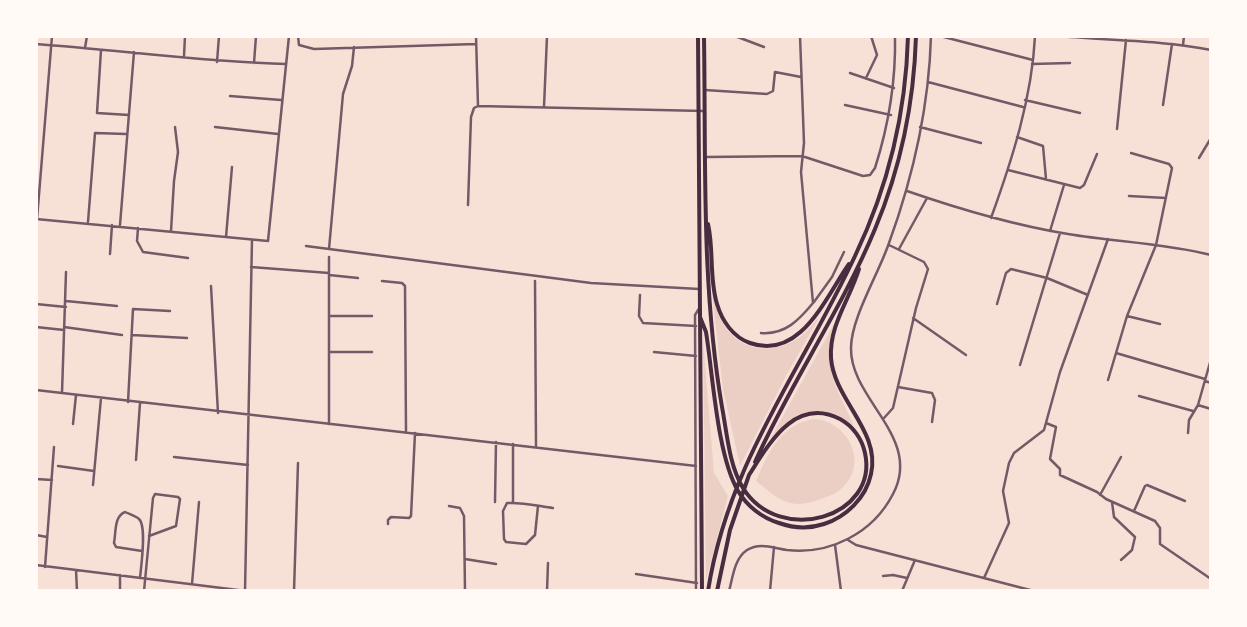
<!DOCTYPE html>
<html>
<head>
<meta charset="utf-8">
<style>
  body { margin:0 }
  #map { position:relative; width:1247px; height:627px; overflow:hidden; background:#f7e1d7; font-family:Mulish,sans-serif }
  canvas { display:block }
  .frame { position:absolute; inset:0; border:38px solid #fffaf5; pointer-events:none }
</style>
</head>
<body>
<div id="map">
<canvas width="1247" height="627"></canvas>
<div class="frame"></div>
</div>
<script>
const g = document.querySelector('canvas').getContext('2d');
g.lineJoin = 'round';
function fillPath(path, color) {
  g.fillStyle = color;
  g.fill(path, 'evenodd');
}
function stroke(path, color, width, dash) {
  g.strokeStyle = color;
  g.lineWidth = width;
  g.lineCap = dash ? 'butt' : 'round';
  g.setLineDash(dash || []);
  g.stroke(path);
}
fillPath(new Path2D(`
  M 712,293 C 716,307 719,321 729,332 C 755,361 799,349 817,318 L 818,320 L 787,374 L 740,466 L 723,389 Z
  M 835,322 C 822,371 835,383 854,426 C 825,400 795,411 771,438 Z
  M 703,339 L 714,473 L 728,496 L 706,580 Z
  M 815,419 C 846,421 869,461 844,486 C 838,493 829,496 821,499 C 809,504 796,506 784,501 C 774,497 764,487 756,481 C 768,453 781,423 815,419 Z`), '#ebcfc5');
stroke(new Path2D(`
  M 298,36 L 299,45 L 314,49 L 476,44
  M 476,36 L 478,106 L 704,111
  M 735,36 L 764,47
  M 940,36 L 1033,60
  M 1060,36 C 1111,41 1161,40 1211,50
  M 36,44 C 120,50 203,62 286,64
  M 1183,45 L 1184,36
  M 85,48 L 87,36
  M 101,50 L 97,113 L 129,115
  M 184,56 L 185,36
  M 217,62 L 219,36
  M 254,63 L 256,36
  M 1032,64 L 1070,63
  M 850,73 L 894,88
  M 866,78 L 877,55 L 871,36
  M 928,82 L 1023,107
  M 705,90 L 767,94 L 773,91 L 775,72 L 801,77
  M 230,96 L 281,100
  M 1025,100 L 1080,113
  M 845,105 L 891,115
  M 1163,105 L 1172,44
  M 544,107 L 547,36
  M 215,127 L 278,134
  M 920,127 L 981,143
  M 1117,129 L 1126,40
  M 1017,137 L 1043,146 L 1046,179
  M 705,157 L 802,156 L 863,176 L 870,175 L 875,168 C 889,124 896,83 895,36
  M 1199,158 L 1211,138
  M 1008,170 L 1080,188 L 1084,185 L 1097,154
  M 907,191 C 959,209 1013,225 1068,234 C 1115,242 1164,243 1211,255
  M 1129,196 L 1166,198
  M 468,205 L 471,117 L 474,108 L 478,106
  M 991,218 C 1012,160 1032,98 1035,36
  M 36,219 L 268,241 L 289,36
  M 37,219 L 52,36
  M 88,222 L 95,133 L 126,134
  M 120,225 L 134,52
  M 138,228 L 137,241 L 143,252 L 188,258
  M 171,231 L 174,181 L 178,152 L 175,127
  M 1050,231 L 1064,185
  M 226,237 L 232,167
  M 306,246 L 591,283 L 699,289
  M 329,249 L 343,94 L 352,66 L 354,47
  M 899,249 L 927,198
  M 110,254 L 112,225
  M 329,257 L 329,424
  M 251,267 L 329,273
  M 329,275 L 358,278
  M 382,281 L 402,283 L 405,286 L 406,432
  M 535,281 L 536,446
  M 211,286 L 218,413
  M 640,295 L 639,316 L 643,323 L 696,326
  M 66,301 L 117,306
  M 814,302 L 832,277 L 844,252
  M 36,304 L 66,307
  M 997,304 L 1006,273 L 1011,269 L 1047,278 L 1088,295
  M 329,316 L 372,316
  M 1127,316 L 1160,324
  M 913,318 L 966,355
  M 36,327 L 64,330
  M 64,327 L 122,335
  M 761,333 C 785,335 799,320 813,303 L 801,172 L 804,143 L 800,36
  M 132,335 L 187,338
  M 329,352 L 372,352
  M 654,352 L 696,356
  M 1116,353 L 1205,379
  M 1020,365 L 1060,233
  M 1108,380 L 1127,316 L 1156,245 L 1172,168 L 1169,164 L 1131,153
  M 1205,381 L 1211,383
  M 898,387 L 932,393 L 935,400 L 932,422
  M 36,390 L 696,466
  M 62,393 L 66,272
  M 1139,396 L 1193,411
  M 128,402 L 133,309 L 170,311
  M 1198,405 L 1211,409
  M 884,418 L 893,408 L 916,308 L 928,269 L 924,262 L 889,245
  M 1046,423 L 1056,427 L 1050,459 L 1060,469 L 1060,475 L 1097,492 L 1106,499 L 1155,521 L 1160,528 L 1160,544 L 1211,579
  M 73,424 L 76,395
  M 1188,433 L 1189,420 L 1198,405 L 1211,359
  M 174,457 L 248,465
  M 136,460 L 140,403
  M 58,466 L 94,471
  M 36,479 L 52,480
  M 93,485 L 101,398
  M 1100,495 L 1121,457
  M 495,502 L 496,442
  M 1112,502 L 1114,517 L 1135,537 L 1132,550 L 1121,560
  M 513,503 L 513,444
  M 449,506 L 460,508 L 464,516 L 465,591
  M 538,506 L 535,535 L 526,544 L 506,542 L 504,539 L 503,511 L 507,503 C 522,502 538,506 553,508
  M 1134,511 L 1145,486 L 1147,485 L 1185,501
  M 388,524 L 388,520 L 391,517 L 409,518 L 411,516 L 415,433
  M 36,535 L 47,537
  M 848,540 L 856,545 L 1034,591
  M 835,545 L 841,591
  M 465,559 L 496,564
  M 36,565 L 246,591
  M 45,567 L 54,447
  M 76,570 L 77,591
  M 636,574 L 697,583
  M 883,576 L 893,575 L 907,578
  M 140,578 C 141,567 147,526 139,519 C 136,516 129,514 125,512 C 114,516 116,533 114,543 L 116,547 L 142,551
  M 984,578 L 1009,523 L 1003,491 L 1009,463 L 1014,453 L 1044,430 L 1060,372 L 1108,239
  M 192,584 L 199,502
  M 120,591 L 120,575
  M 144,591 L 153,498 L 155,494 L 178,497 L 180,499 L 176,526 L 149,536
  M 245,591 L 252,240
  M 294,591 L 298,463
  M 547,591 L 548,563
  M 696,591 L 695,315 L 700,307
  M 729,591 C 733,577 734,559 747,550 C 760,542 773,548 787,550 C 830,555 873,533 893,494 C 923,437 850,400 851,348 C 851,318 879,273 889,243 C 913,177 929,106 931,36
  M 770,591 L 774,547
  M 902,591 L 915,560`), '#755966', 2.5);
stroke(new Path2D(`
  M 698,36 L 702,591
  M 704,36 C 706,160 701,284 722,407 C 727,433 729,465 743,488 C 780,547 879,517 865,453 C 862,439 853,426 840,419 C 795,396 769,444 749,475
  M 708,224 C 714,250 709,278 717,304 C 722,321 733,337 750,343 C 801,361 826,296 849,264
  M 700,317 L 706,332 C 713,375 717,455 738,491 C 747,506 762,518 779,523 C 793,528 809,529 824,524 C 846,517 866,498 871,474 C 881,431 834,400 831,358 C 829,325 850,299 859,269
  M 755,462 C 791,382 842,309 875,229 C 901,167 914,103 916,36
  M 708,591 C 728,462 802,370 855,256 C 888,187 906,113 908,36
  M 717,591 L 730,530 L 749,475`), '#4a2c40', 4);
</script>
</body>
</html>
